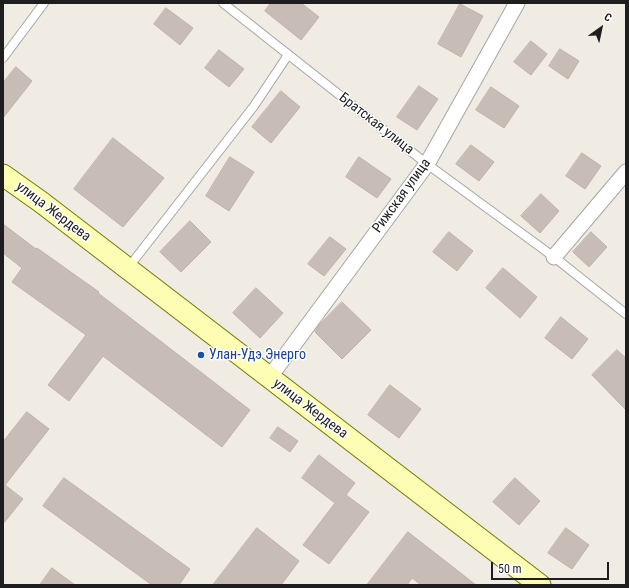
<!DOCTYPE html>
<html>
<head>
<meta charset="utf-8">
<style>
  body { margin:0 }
  #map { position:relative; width:629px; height:588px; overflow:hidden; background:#f0ebe3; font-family:"Roboto Condensed",sans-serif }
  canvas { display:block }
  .frame { position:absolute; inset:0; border:4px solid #1e1e1e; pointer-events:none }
  .north { position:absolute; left:581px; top:8px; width:40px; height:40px; -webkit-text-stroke:3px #fff; paint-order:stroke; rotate:33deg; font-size:11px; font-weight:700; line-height:16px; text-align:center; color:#1e1e1e }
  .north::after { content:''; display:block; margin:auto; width:14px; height:18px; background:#1e1e1e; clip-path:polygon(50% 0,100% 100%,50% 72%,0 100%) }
  .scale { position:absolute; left:491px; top:562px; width:118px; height:18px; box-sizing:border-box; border:2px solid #1e1e1e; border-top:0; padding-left:5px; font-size:12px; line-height:14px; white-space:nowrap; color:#1e1e1e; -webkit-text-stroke:3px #fff; paint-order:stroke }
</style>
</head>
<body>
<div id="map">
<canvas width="629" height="588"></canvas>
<div class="frame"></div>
<div class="north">С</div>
<div class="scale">50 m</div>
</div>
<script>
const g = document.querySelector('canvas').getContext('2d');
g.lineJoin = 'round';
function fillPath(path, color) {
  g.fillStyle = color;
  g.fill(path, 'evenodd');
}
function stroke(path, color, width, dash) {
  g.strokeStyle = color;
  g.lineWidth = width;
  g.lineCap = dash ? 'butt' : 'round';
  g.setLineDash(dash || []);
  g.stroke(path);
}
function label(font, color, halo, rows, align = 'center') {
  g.font = font + ' "Roboto Condensed",sans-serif';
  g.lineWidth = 3;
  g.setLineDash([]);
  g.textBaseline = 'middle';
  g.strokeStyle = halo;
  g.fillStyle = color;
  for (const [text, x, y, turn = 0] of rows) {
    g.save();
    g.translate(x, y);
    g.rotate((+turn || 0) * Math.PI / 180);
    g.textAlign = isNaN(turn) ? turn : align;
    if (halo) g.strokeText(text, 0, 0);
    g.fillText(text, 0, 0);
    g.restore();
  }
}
const building = new Path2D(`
  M 271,3 L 301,3 L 319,17 L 301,40 L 265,11 Z
  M 460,4 L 483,16 L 461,57 L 438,44 Z
  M 166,8 L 193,28 L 180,45 L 154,24 Z
  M 531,41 L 547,54 L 531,75 L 514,62 Z
  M 560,49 L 579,61 L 568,79 L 549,66 Z
  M 219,50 L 244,69 L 229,87 L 205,68 Z
  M 16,67 L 32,81 L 3,118 L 3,83 Z
  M 419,86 L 438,99 L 417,130 L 397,117 Z
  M 491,87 L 519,106 L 504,128 L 476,110 Z
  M 281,91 L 300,107 L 271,143 L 252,127 Z
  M 113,138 L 164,178 L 123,227 L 74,189 Z
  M 471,145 L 494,162 L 479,181 L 456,164 Z
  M 582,153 L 601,166 L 585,189 L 566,176 Z
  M 230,157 L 254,172 L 229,211 L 206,196 Z
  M 359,157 L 391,179 L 377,198 L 346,177 Z
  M 541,194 L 559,211 L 540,233 L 521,216 Z
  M 190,221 L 211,242 L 181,272 L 160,252 Z
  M 3,224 L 36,249 L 37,248 L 99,292 L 98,293 L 250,410 L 222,447 L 103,356 L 69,401 L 48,385 L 86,335 L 12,282 L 22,268 L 3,253 Z
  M 449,232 L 473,251 L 457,271 L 433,252 Z
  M 591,232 L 607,247 L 589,267 L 573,252 Z
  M 330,237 L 346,249 L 324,276 L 308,264 Z
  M 503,268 L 537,297 L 520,318 L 486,288 Z
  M 256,288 L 283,313 L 260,338 L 233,313 Z
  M 342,302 L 371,330 L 342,359 L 315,332 L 319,325 Z
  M 561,317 L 588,339 L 572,359 L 545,338 Z
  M 617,350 L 626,358 L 626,410 L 592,375 Z
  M 390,385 L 421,409 L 399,438 L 368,415 Z
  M 27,412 L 49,429 L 5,485 L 23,499 L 3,524 L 3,442 Z
  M 278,427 L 298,441 L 290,452 L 270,438 Z
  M 319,455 L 355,483 L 346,495 L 369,512 L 329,564 L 303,545 L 335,503 L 302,478 Z
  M 64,478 L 190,569 L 179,585 L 152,585 L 43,506 Z
  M 515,478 L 540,501 L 519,525 L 493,502 Z
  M 257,528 L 299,561 L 281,585 L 213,585 Z
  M 566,528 L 589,545 L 572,569 L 548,553 Z
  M 408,532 L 476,585 L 421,585 L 412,578 L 407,585 L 367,585 Z
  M 52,568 L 75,585 L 40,585 Z`);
fillPath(building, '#c8bdb6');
stroke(building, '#c2b0a4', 1);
const service = new Path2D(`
  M 223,3 L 427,164 L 554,257 L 626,314
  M 3,58 L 44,3
  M 128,268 L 254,106 L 288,55`);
const minor = new Path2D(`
  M 554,257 L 626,172
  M 269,378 L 427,164 L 517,3`);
const secondary = new Path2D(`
  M 3,175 L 41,202 L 540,585`);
stroke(service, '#a5a5a5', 10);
stroke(minor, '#a5a5a5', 17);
stroke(secondary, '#717a00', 23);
stroke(service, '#fff', 8);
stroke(minor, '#fff', 15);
stroke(secondary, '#fdfeb3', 21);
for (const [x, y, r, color] of [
  [201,355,4,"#1a4fb4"]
]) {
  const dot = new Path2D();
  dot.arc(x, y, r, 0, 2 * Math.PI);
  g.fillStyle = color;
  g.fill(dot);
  stroke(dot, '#fff', 1.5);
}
label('14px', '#1e1e1e', '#fff', [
  ["Братская улица",376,124,38],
  ["Рижская улица",402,196,-54],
  ["улица Жердева",53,212,37],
  ["улица Жердева",310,409,37]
]);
label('14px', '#164399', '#fff', [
  ["Улан-Удэ Энерго",209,355]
], 'left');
</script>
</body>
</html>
